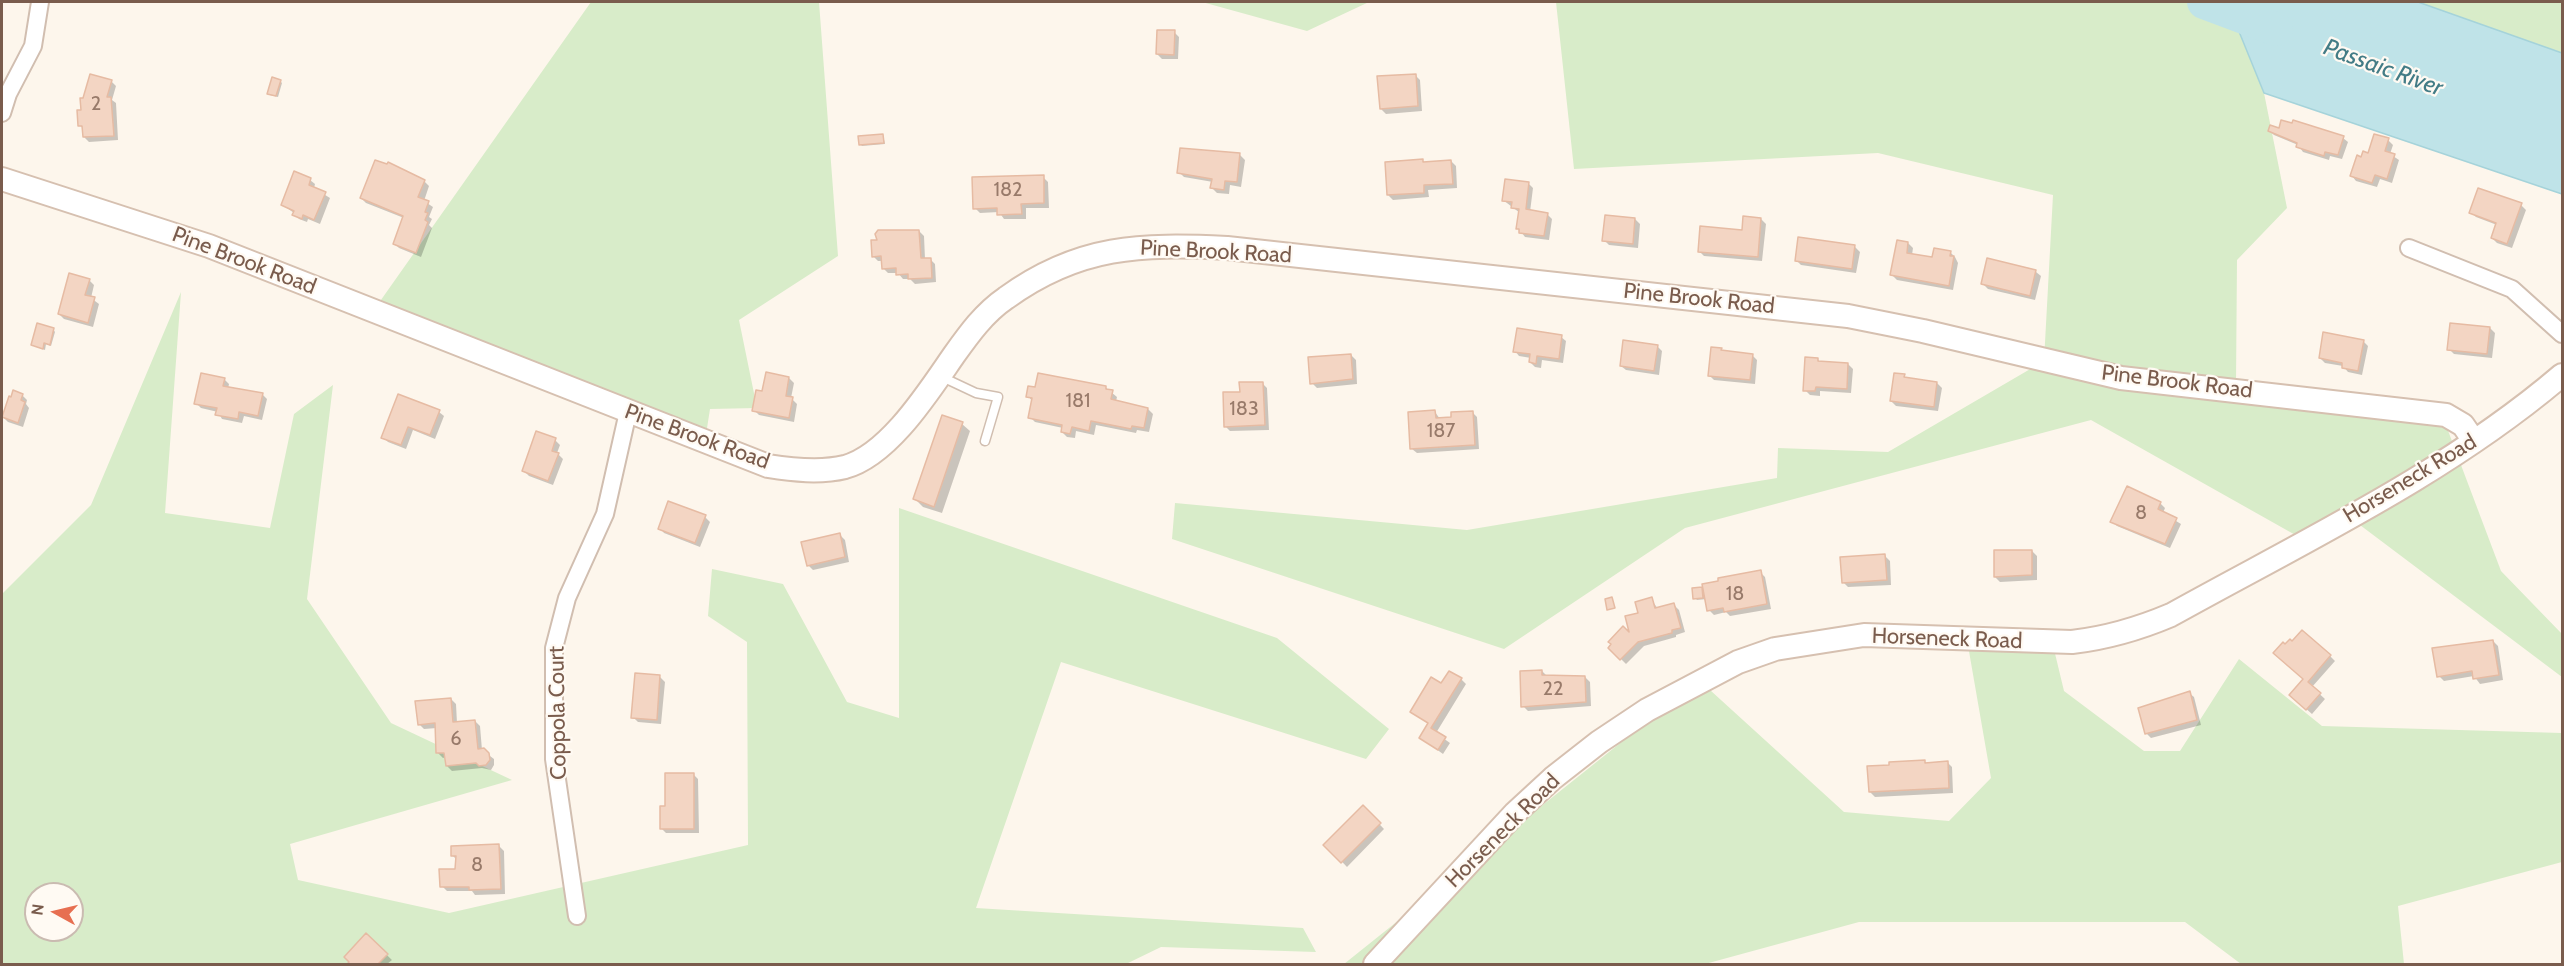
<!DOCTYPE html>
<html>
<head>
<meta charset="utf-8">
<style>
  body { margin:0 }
  #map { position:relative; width:2564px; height:966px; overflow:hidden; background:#fdf6ec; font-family:Cabin,sans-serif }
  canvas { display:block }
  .frame { position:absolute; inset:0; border:3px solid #7a5c4d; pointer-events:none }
  .north { position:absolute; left:24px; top:882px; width:60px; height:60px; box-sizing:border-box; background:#fffaf3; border:2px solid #cabbb1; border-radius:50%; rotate:278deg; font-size:16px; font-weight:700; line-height:24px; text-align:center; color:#7a5c4d }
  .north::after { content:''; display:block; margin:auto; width:21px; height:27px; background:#e76f51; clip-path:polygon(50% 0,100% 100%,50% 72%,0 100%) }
</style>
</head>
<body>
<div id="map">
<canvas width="2564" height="966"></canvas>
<div class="frame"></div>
<div class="north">N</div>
</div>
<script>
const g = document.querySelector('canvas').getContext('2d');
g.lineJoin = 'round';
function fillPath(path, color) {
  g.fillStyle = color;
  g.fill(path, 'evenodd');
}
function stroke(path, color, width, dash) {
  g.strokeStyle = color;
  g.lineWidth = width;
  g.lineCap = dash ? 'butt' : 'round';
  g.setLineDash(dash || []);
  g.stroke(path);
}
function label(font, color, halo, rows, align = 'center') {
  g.font = font + ' Cabin,sans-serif';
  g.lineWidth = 4.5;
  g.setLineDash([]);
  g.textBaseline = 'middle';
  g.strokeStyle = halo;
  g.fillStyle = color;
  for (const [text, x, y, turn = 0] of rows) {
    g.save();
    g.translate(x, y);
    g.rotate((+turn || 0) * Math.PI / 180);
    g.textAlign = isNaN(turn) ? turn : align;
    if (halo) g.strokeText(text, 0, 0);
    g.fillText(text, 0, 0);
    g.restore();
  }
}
fillPath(new Path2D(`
  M 591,2 L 819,2 L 838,256 L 739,320 L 757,408 L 710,409 L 705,441 L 376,307 Z
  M 1202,2 L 1369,2 L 1307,31 Z
  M 1556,2 L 2227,2 L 2264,93 L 2287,208 L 2237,260 L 2236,383 L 2444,420 L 2501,571 L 2562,634 L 2562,677 L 2344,513 L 2306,541 L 2091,420 L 1685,528 L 1504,649 L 1172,539 L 1175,503 L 1467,530 L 1777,478 L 1778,448 L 1888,452 L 2044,361 L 2053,195 L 1878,153 L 1574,169 Z
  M 2418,2 L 2562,2 L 2562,53 Z
  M 181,292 L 165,513 L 270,528 L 294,414 L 333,385 L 307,599 L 391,723 L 512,780 L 290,844 L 298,880 L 449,913 L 748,845 L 747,642 L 708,616 L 712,569 L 783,584 L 847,702 L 899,718 L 899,508 L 1277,638 L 1389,729 L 1366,759 L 1061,662 L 976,908 L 1303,928 L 1316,952 L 1161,947 L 1126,964 L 2,964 L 2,594 L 91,505 ZM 36,894 L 72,894 L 72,930 L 36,930 Z
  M 1966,634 L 2052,641 L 2064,691 L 2144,751 L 2180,751 L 2239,659 L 2322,726 L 2562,733 L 2562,862 L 2398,906 L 2404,964 L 2241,964 L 2185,922 L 1859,922 L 1705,964 L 1344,964 L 1699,680 L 1844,812 L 1949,821 L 1991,778 Z`), '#d8ecc9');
const water = new Path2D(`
  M 2227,2 L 2418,2 L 2562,53 L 2562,194 L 2264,93 Z`);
fillPath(water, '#bfe3e8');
stroke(water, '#a5d3da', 1.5);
fillPath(new Path2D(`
  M 1174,32 L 1179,37 L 1178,59 L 1162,59 L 1157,54 Z
  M 1415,75 L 1420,80 L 1422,111 L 1386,114 L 1381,109 Z
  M 111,81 L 116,86 L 112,100 L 116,103 L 118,140 L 89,142 L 84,137 L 84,129 L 79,125 L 83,112 Z
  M 280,81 L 282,83 L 278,97 L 270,95 L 268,93 Z
  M 2269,130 L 2343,138 L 2348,142 L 2342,159 L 2330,156 L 2329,160 L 2303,152 L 2298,145 L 2274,135 Z
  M 883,135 L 885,144 L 862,146 L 860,144 Z
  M 2388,140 L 2393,145 L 2390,154 L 2399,160 L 2392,183 L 2380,179 L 2377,187 L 2356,181 L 2352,176 L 2362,159 Z
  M 1240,155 L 1245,160 L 1241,187 L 1230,185 L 1229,194 L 1217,193 L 1212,188 L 1213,182 L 1184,177 L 1179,172 Z
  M 1422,161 L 1424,163 L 1451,161 L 1456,166 L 1457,188 L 1428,190 L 1429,197 L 1393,200 L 1388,195 Z
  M 1043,177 L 1048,182 L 1049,208 L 1026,208 L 1026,219 L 1004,219 L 999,212 L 980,213 L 975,208 Z
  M 310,180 L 315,184 L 314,188 L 330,198 L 320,224 L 308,219 L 307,222 L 299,219 L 294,213 L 283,205 Z
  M 424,181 L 429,186 L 424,201 L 433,207 L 429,217 L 432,219 L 429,225 L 432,228 L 421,257 L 399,248 L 394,243 L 404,218 L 366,203 L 361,198 Z
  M 1528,183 L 1533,188 L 1530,212 L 1547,214 L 1552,219 L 1549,240 L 1525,237 L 1518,228 L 1520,213 L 1503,200 Z
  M 2521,205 L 2526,210 L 2512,248 L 2497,243 L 2492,238 L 2497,225 L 2476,217 L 2471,212 Z
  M 1635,219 L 1640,224 L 1638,248 L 1609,245 L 1604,240 Z
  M 1761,219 L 1766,224 L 1762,261 L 1704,256 L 1699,251 L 1743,231 Z
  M 919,231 L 924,236 L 925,259 L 930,259 L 935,264 L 936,282 L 915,284 L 910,279 L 903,279 L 898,273 L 888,273 L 883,268 L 883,261 L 878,261 L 873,256 Z
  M 1908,243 L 1913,248 L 1912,255 L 1934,259 L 1950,252 L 1955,257 L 1958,263 L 1953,290 L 1897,280 L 1892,275 Z
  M 1855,247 L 1860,252 L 1856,273 L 1801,265 L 1796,260 Z
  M 2036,272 L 2041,276 L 2035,300 L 1988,289 L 1983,284 Z
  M 89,280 L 94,285 L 91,298 L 99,304 L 93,327 L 64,319 L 59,314 Z
  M 2490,328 L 2495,333 L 2492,358 L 2454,354 L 2449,349 Z
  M 53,329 L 55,332 L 51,346 L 46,344 L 45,350 L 32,345 Z
  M 1561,337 L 1566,341 L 1563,363 L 1542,360 L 1541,368 L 1535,367 L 1530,362 L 1531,358 L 1519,356 L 1515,351 Z
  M 2363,341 L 2368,346 L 2362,375 L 2348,372 L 2343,366 L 2325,363 L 2320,358 Z
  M 1657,346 L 1662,351 L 1659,375 L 1626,370 L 1621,366 Z
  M 1721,349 L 1724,352 L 1752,355 L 1757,360 L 1755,384 L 1714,380 L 1709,375 Z
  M 1351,355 L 1356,360 L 1357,384 L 1317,388 L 1312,383 Z
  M 1817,359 L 1821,363 L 1848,364 L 1853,369 L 1851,393 L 1820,391 L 1820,396 L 1810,395 L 1805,390 Z
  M 1904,376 L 1907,379 L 1937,383 L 1942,388 L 1938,411 L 1896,406 L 1891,401 Z
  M 789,378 L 794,383 L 791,398 L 797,404 L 794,422 L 759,415 L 754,410 L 763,393 Z
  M 224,379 L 229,384 L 228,389 L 262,394 L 267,399 L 262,420 L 244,416 L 242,423 L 222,419 L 218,412 L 201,408 L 196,403 Z
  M 1262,383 L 1267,388 L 1269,430 L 1230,431 L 1225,426 L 1241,393 Z
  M 1105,387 L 1117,397 L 1116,401 L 1148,409 L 1153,414 L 1149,432 L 1137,430 L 1136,433 L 1096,425 L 1094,435 L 1076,431 L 1075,438 L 1067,437 L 1062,432 L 1063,428 L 1035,422 L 1030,417 L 1033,402 L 1028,396 Z
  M 22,395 L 27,400 L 26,404 L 29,408 L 23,427 L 8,422 L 3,417 Z
  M 439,412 L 444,416 L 435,439 L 413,430 L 406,449 L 388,442 L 383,437 Z
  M 1435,412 L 1440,419 L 1472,412 L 1477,417 L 1479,449 L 1417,453 L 1412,449 Z
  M 962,424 L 970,431 L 942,513 L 923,507 L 915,499 Z
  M 555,440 L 560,445 L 557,453 L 563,459 L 553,485 L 529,476 L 524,471 Z
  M 2160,503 L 2165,508 L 2163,513 L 2181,524 L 2170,548 L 2117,526 L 2112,521 Z
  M 705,517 L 710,522 L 700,547 L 664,533 L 660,528 Z
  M 840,535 L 845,540 L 849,562 L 813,570 L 808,565 Z
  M 2032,551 L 2037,556 L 2037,580 L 2000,582 L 1995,577 Z
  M 1885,556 L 1890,561 L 1891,585 L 1848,587 L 1843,582 Z
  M 1760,572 L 1765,577 L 1771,609 L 1730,616 L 1726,612 L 1714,615 L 1709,610 L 1707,599 L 1697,600 L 1695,598 L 1702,588 L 1706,592 Z
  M 1651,599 L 1658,609 L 1674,605 L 1679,610 L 1685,632 L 1676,635 L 1676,637 L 1644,646 L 1626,664 L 1610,648 L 1632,637 L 1640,614 Z
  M 2493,641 L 2498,646 L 2503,680 L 2480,684 L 2474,676 L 2444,681 L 2439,676 Z
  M 2285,646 L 2330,656 L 2335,661 L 2312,687 L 2325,699 L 2312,714 L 2296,700 L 2304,679 Z
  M 1542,671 L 1547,676 L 1585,677 L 1590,682 L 1591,706 L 1528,711 L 1523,706 Z
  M 660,677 L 665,682 L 661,724 L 638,722 L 633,717 Z
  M 1461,679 L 1466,684 L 1436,733 L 1450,743 L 1443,754 L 1421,738 L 1429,724 L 1412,712 L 1442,685 Z
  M 2189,693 L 2194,697 L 2201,725 L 2151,738 L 2146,733 Z
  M 451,699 L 456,704 L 457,723 L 475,721 L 480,726 L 482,750 L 494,759 L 494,765 L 491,770 L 482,768 L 452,771 L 447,766 L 446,757 L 443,758 L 438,753 L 437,728 L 424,729 L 419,724 Z
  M 1924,761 L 1928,764 L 1947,762 L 1952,767 L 1953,793 L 1875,797 L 1870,792 Z
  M 693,774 L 698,779 L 699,833 L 666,833 L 661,828 L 666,807 Z
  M 1363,807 L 1384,829 L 1347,867 L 1326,845 Z
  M 499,846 L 504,851 L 505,894 L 475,895 L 472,891 L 447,891 L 442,886 L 456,870 L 457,860 L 453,856 Z
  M 366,935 L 392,960 L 387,964 L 349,964 Z`), '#0003');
stroke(new Path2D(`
  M 2204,2 L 2276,29`), '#bfe3e8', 34);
const building = new Path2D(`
  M 1157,30 L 1175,30 L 1174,55 L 1156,54 Z
  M 90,74 L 112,80 L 107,97 L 111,97 L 114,136 L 83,137 L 82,126 L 78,126 L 77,110 L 81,110 L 80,98 L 83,98 Z
  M 1416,74 L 1418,106 L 1380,109 L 1377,76 Z
  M 272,77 L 281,80 L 276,96 L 267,94 Z
  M 2281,120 L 2292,123 L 2293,120 L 2344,136 L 2338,155 L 2325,152 L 2324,156 L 2296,147 L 2297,143 L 2268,131 L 2270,125 L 2279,128 Z
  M 883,134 L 884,143 L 859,145 L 858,136 Z
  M 2374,134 L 2389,138 L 2385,151 L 2395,154 L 2387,179 L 2375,175 L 2372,183 L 2350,176 L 2357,155 L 2361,157 L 2363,151 L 2368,153 Z
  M 1180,148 L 1240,153 L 1237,182 L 1225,181 L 1224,190 L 1210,188 L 1212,179 L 1177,173 Z
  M 1423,159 L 1423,162 L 1451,160 L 1453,184 L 1424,185 L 1424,193 L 1387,195 L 1385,162 Z
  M 375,160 L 387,164 L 388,162 L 425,180 L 418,197 L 429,201 L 425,212 L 428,213 L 425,220 L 428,222 L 416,253 L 393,244 L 403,216 L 360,198 Z
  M 294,171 L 311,178 L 309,185 L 326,192 L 314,220 L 303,215 L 302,219 L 292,215 L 294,211 L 281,205 Z
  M 1044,175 L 1044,203 L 1021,204 L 1022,214 L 997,215 L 997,208 L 973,209 L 972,177 Z
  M 1505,179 L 1529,182 L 1526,209 L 1548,213 L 1544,236 L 1519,233 L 1519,229 L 1516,229 L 1519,209 L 1511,208 L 1512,202 L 1502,201 Z
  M 2478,188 L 2522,203 L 2507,244 L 2491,238 L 2496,223 L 2469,213 Z
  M 1605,215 L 1635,218 L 1633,244 L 1602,241 Z
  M 1743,216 L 1761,218 L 1758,257 L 1698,252 L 1700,226 L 1742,230 Z
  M 878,230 L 919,230 L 921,258 L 931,258 L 932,278 L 908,279 L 908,274 L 896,275 L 896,268 L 882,269 L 881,256 L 872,257 L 871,240 L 877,240 L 875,234 Z
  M 1798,237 L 1855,245 L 1852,269 L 1795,261 Z
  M 1897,240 L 1908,242 L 1907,253 L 1932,257 L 1934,248 L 1951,251 L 1950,256 L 1954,256 L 1949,286 L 1890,275 Z
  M 1987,258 L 2036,270 L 2030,296 L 1981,284 Z
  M 69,273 L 90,279 L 85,295 L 95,297 L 88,323 L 58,314 Z
  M 37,323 L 54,328 L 50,345 L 44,343 L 43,349 L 31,345 Z
  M 2450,323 L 2490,327 L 2487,354 L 2447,350 Z
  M 1517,328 L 1562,335 L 1559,359 L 1537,356 L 1536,364 L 1529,362 L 1530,354 L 1513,352 Z
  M 2323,332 L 2364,340 L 2358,371 L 2342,368 L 2342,363 L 2319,358 Z
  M 1623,340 L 1658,345 L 1654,371 L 1620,366 Z
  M 1711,347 L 1722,348 L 1721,350 L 1753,354 L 1750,380 L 1708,376 Z
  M 1351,354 L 1353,379 L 1310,384 L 1308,357 Z
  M 1805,357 L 1818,358 L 1818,361 L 1848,363 L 1847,389 L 1816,387 L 1815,391 L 1803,391 Z
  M 766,372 L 789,377 L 786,396 L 793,397 L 789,418 L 752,411 L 756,390 L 762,391 Z
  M 201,373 L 225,378 L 223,386 L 263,393 L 258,416 L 239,412 L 238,419 L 215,415 L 217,408 L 194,404 Z
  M 1038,373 L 1106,386 L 1106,389 L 1113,390 L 1111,399 L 1148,408 L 1144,428 L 1132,426 L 1131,429 L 1091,421 L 1089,431 L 1072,427 L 1070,434 L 1061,432 L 1062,425 L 1028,418 L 1032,398 L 1026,397 L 1028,386 L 1035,387 Z
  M 1894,373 L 1905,374 L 1904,377 L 1937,382 L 1934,407 L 1890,401 Z
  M 1239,382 L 1263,382 L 1265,425 L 1224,427 L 1223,392 L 1240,392 Z
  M 13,390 L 23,394 L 21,400 L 25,402 L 18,423 L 2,417 L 9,396 L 11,397 Z
  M 398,394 L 440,410 L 430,435 L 408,427 L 401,445 L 381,438 Z
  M 1435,410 L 1436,418 L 1451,417 L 1451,412 L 1473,411 L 1475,445 L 1410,449 L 1408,412 Z
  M 942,415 L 963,422 L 934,507 L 913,499 Z
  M 536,431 L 556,438 L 552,451 L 559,453 L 548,481 L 522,471 Z
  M 2127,486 L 2161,502 L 2158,509 L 2177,518 L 2165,544 L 2110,522 Z
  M 668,501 L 706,515 L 695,543 L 658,529 Z
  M 840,533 L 845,557 L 807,566 L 801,542 Z
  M 1994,550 L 2032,550 L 2032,575 L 1994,577 Z
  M 1885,554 L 1887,580 L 1842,583 L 1840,557 Z
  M 1761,570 L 1767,604 L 1724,612 L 1723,608 L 1707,611 L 1702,584 L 1718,581 L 1718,578 Z
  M 1702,587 L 1703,598 L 1693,599 L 1692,588 Z
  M 1612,597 L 1615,608 L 1607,610 L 1605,599 Z
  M 1652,597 L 1655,608 L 1674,603 L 1681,628 L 1672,630 L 1672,633 L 1638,642 L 1620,660 L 1608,648 L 1611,644 L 1608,642 L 1623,626 L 1629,632 L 1625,616 L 1638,613 L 1635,602 Z
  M 2302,630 L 2331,655 L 2308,682 L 2321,693 L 2306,710 L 2289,695 L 2303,679 L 2273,653 L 2283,642 L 2285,644 L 2290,639 L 2292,641 Z
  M 2493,640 L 2499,675 L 2473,679 L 2472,671 L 2437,677 L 2432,648 Z
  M 1542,670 L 1542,675 L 1585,676 L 1586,702 L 1521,707 L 1520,671 Z
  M 1449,671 L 1462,678 L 1431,728 L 1446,737 L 1438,750 L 1419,738 L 1428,723 L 1410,712 L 1431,677 L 1441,683 Z
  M 635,673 L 660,675 L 657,720 L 631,718 Z
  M 2190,691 L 2197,720 L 2145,734 L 2138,708 Z
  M 451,698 L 453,722 L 475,720 L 478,749 L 484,748 L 489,753 L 490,760 L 486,765 L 479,766 L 476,763 L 446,766 L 444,753 L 436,753 L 435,723 L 418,725 L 415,701 Z
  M 1925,760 L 1925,763 L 1948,761 L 1949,788 L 1869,792 L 1867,766 L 1889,765 L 1889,762 Z
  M 665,773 L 694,773 L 694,829 L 660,829 L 660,806 L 665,806 Z
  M 1363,805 L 1381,823 L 1341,863 L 1323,845 Z
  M 499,844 L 501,889 L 469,890 L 469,887 L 440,887 L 439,869 L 455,869 L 456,856 L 451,856 L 451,846 Z
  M 366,933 L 388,954 L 378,964 L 347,964 L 349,962 L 344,957 Z`);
fillPath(building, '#f3d5c3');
stroke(building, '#e6bba3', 1.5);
const lane = new Path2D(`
  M 942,377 L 976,393 L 998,397 L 985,441`);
const street = new Path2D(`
  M 2,113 L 8,94 L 33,46 L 40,2
  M 2409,248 L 2512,289 L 2562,334
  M 577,916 L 554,759 L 554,648 L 567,598 L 605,514 L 628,412`);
const secondary = new Path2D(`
  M 2,179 L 209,246 L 768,466 C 793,470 820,473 845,467 C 889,455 929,391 954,355 C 969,334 984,313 1006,298 C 1079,245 1141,244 1227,248 L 1848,316 L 1923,331 L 2121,378 L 2446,415 L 2463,425 L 2474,441
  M 1375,964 L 1515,813 L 1553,778 L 1599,742 L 1647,710 L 1738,662 L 1775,649 L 1864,635 L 2072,642 C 2107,638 2138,629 2171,615 C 2304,541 2446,474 2562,375`);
stroke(lane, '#d1beb0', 11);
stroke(street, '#d1beb0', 20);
stroke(secondary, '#d6c0b0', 26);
stroke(lane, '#fff', 8);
stroke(street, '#fff', 16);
stroke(secondary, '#fff', 22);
label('20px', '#987a6a', null, [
  ["2",96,104],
  ["182",1008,190],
  ["181",1078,401],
  ["183",1244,409],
  ["187",1441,431],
  ["8",2141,513],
  ["18",1735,594],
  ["22",1553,689],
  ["6",456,739],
  ["8",477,865]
]);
label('22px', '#7a5c4d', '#fffaf3', [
  ["Pine Brook Road",1216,252,3],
  ["Pine Brook Road",244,261,21],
  ["Pine Brook Road",1699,299,6],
  ["Pine Brook Road",2177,382,7],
  ["Pine Brook Road",697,437,20],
  ["Horseneck Road",2410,479,-31],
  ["Horseneck Road",1947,639,2],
  ["Coppola Court",558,713,-91],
  ["Horseneck Road",1503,831,-45]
]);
label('italic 24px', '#437c86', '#fffaf3', [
  ["Passaic River",2383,68,20]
]);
</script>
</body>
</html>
